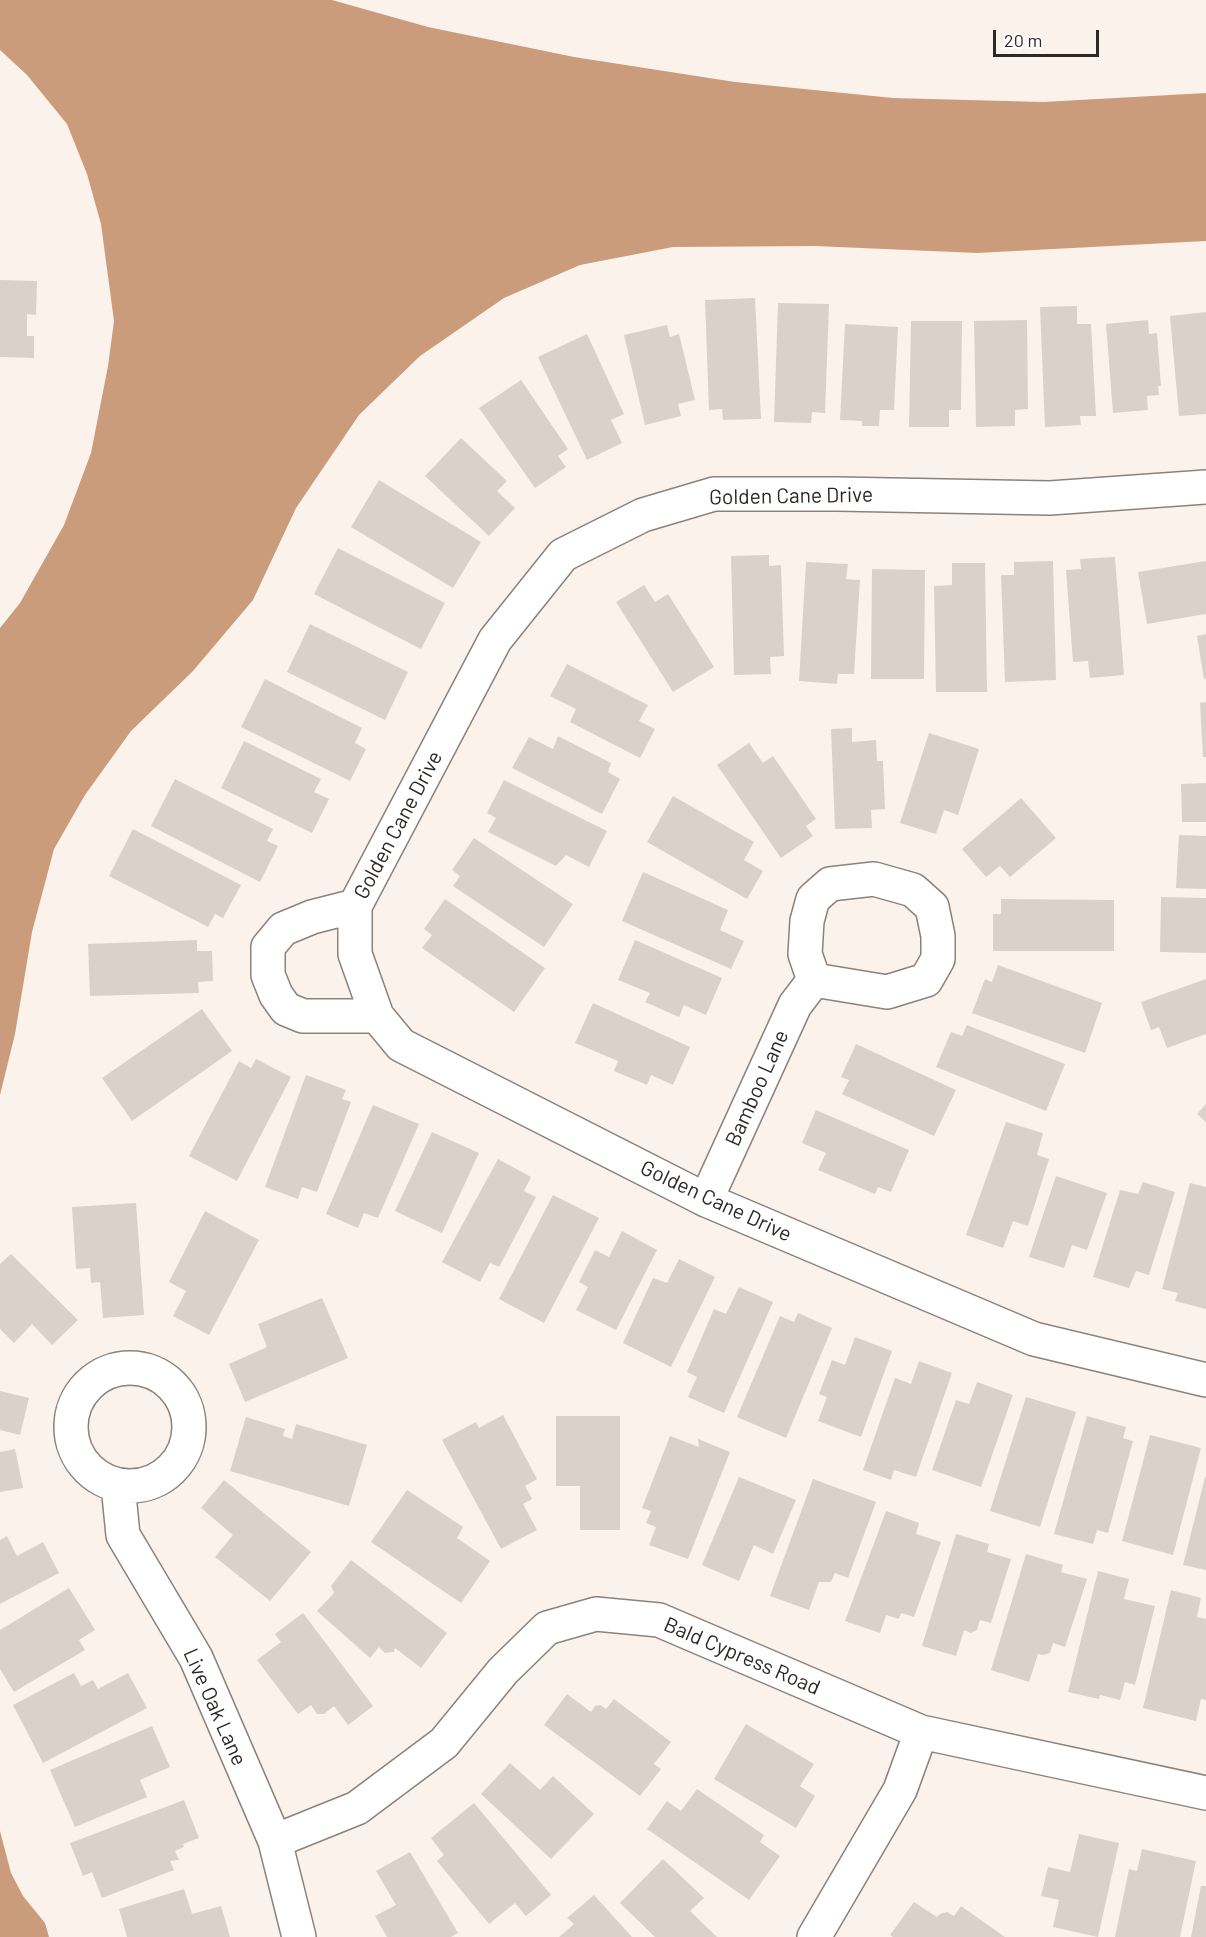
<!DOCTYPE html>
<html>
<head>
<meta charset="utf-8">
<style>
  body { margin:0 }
  #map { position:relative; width:1206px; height:1937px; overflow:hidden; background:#fcf2ec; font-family:Barlow,sans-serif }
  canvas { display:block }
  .scale { position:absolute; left:993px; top:30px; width:106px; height:27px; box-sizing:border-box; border:3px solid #2c2826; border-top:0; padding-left:8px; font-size:18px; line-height:21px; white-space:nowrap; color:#2c2826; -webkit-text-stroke:4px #fff; paint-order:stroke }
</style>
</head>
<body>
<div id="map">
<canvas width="1206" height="1937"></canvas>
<div class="scale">20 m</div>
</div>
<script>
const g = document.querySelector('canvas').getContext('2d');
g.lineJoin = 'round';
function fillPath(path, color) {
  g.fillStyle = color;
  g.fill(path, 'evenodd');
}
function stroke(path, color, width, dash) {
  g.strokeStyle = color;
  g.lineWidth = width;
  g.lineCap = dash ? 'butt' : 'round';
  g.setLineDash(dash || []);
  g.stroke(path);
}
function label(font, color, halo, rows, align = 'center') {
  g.font = font + ' Barlow,sans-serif';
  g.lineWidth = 5;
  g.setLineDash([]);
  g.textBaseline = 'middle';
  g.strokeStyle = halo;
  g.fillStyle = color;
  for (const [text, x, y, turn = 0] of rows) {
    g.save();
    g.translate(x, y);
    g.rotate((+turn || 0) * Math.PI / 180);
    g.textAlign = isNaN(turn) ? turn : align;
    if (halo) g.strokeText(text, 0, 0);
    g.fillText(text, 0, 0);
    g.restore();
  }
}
fillPath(new Path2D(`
  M 0,0 L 332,0 L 428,27 L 574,57 L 735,82 L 893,98 L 1043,102 L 1206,93 L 1206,241 L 977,253 L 815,246 L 673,247 L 580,265 L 504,298 L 420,356 L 359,415 L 296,508 L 253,600 L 193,671 L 131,731 L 85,795 L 54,849 L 32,932 L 15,1034 L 0,1095 L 0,628 L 20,603 L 64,525 L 91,453 L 108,366 L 114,321 L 101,224 L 87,174 L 67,124 L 27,75 L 0,50 Z
  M 0,1831 L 11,1873 L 23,1896 L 45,1923 L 49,1937 L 0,1937 Z`), '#ca9c7c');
fillPath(new Path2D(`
  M 0,280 L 37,281 L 36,315 L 27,314 L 27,336 L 34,336 L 34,358 L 0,357 Z
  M 755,298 L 761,419 L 723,420 L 722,409 L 709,410 L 705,300 Z
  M 778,303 L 829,304 L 825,413 L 812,412 L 811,423 L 774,422 Z
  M 1077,306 L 1077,324 L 1091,324 L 1096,416 L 1080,416 L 1081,425 L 1045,427 L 1040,307 Z
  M 1206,312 L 1206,414 L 1179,416 L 1170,316 Z
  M 1027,320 L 1028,409 L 1015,410 L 1015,426 L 976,427 L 974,321 Z
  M 1148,320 L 1149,334 L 1157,333 L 1161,386 L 1158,386 L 1159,395 L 1147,396 L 1148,410 L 1113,413 L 1106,324 Z
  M 911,321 L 962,321 L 961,410 L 949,410 L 949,427 L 909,427 Z
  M 845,324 L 898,327 L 894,410 L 880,410 L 879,426 L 862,426 L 862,421 L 840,420 Z
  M 667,325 L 670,337 L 679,334 L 695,400 L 678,404 L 681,416 L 645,425 L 624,335 Z
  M 587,334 L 624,414 L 611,420 L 622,443 L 587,460 L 538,357 Z
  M 521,380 L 568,449 L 558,456 L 566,467 L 535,488 L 479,408 Z
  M 461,438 L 507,481 L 497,491 L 515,508 L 489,536 L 425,476 Z
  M 379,480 L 481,542 L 453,588 L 351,527 Z
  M 338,548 L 445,603 L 421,649 L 314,594 Z
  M 769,555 L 769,566 L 781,565 L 784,656 L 770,657 L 771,674 L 734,675 L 731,556 Z
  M 1115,557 L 1124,675 L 1090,678 L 1088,661 L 1073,662 L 1066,570 L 1081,569 L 1080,559 Z
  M 1053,561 L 1056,680 L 1005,682 L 1001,575 L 1014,575 L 1014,562 Z
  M 1206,561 L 1206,614 L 1147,624 L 1138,572 Z
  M 806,562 L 848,564 L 846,579 L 860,580 L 854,674 L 838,674 L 837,684 L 799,681 Z
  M 952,563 L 985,563 L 987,692 L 936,692 L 934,586 L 952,585 Z
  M 872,569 L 925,570 L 924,679 L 871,679 Z
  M 644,585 L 655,602 L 668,594 L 714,667 L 673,692 L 616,602 Z
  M 310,624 L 408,672 L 385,720 L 287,672 Z
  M 1206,634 L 1206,679 L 1204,679 L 1197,636 Z
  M 567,664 L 648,705 L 639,721 L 655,729 L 640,758 L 570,722 L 576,709 L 550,696 Z
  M 265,679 L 362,728 L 355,743 L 366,749 L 350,781 L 241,727 Z
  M 1206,702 L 1206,757 L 1203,757 L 1200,703 Z
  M 852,728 L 852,742 L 876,740 L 877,761 L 883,761 L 885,809 L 871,810 L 872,828 L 835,829 L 831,729 Z
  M 929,733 L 979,749 L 958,815 L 944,810 L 936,834 L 900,823 Z
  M 558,736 L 611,763 L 608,772 L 620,779 L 602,814 L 512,768 L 529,737 L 553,749 Z
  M 244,741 L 321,779 L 314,792 L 329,799 L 312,833 L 221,788 Z
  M 749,743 L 763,763 L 773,756 L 816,819 L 806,826 L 813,836 L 781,858 L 717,765 Z
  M 175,779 L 273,829 L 267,841 L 278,846 L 260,882 L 151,826 Z
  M 504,780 L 607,831 L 589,867 L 566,855 L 556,866 L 488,832 L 496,818 L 487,813 Z
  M 1206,783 L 1206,822 L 1182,822 L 1181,784 Z
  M 673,796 L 754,842 L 744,860 L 763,871 L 747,899 L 647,842 Z
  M 1021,798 L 1056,838 L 1010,877 L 1000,866 L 986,877 L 962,849 Z
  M 133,829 L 241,885 L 223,918 L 215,914 L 208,927 L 109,876 Z
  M 1179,835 L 1206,836 L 1206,889 L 1176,888 Z
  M 474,838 L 573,904 L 544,947 L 453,886 L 460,876 L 452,870 Z
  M 643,872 L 728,910 L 720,930 L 744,941 L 731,969 L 622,921 Z
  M 1161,897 L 1206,898 L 1206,953 L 1160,952 Z
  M 445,899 L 545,968 L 514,1012 L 422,948 L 432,935 L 424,929 Z
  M 1001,899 L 1114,900 L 1114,951 L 993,951 L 993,914 L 1001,914 Z
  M 197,940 L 197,951 L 212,951 L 213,981 L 198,982 L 199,993 L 90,996 L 88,944 Z
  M 635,940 L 722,978 L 706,1015 L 684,1005 L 679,1017 L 645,1002 L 650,993 L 618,980 Z
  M 998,965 L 1102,1003 L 1085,1053 L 972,1013 L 985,979 L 992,982 Z
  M 1206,979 L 1206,1034 L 1167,1048 L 1159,1027 L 1151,1030 L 1141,1002 Z
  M 593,1003 L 690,1047 L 673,1085 L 651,1075 L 647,1085 L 614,1071 L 618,1061 L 575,1043 Z
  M 202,1009 L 232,1051 L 132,1121 L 102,1078 Z
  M 967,1025 L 1065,1064 L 1046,1111 L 936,1067 L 951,1032 L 962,1036 Z
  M 856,1044 L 956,1090 L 934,1136 L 842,1094 L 849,1080 L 841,1077 Z
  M 256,1059 L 291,1077 L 237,1181 L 189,1156 L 239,1061 L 251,1068 Z
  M 306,1075 L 346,1090 L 342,1099 L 351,1102 L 317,1192 L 302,1187 L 298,1199 L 265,1187 Z
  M 1206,1104 L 1206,1122 L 1197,1114 Z
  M 373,1105 L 419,1124 L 378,1218 L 364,1213 L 358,1228 L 326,1214 Z
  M 816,1110 L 909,1150 L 891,1192 L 878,1187 L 875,1194 L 818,1170 L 826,1153 L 802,1143 Z
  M 1006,1122 L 1043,1133 L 1037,1155 L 1049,1159 L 1028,1226 L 1013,1221 L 1003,1248 L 966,1235 Z
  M 432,1132 L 479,1153 L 442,1233 L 395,1211 Z
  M 498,1159 L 531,1177 L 524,1191 L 536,1197 L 499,1267 L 490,1263 L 480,1282 L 442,1262 Z
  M 1056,1176 L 1107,1193 L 1087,1250 L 1072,1245 L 1064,1268 L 1029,1257 Z
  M 1143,1182 L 1175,1192 L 1149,1275 L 1136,1271 L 1129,1288 L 1093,1277 L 1120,1190 L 1138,1194 Z
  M 1190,1183 L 1206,1187 L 1206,1309 L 1175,1301 L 1178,1293 L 1162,1289 Z
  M 553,1195 L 599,1218 L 544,1323 L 499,1299 Z
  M 136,1203 L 144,1315 L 103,1318 L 100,1282 L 91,1283 L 90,1268 L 76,1269 L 72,1207 Z
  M 205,1211 L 259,1240 L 209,1335 L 173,1316 L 186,1291 L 169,1282 Z
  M 622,1231 L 657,1250 L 616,1330 L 576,1310 L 588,1287 L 579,1282 L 595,1250 L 609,1257 Z
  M 11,1254 L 78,1320 L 52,1345 L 32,1324 L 14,1343 L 0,1329 L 0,1264 Z
  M 679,1259 L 715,1277 L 671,1367 L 623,1343 L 653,1278 L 667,1283 Z
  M 739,1287 L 773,1302 L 724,1413 L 688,1397 L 697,1377 L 687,1372 L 714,1309 L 726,1314 Z
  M 322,1298 L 348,1358 L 245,1402 L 229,1364 L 267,1347 L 258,1324 Z
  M 798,1313 L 832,1328 L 786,1438 L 737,1417 L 780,1316 L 794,1322 Z
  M 855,1337 L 892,1351 L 861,1437 L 818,1421 L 827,1397 L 819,1394 L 832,1360 L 845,1365 Z
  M 919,1361 L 952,1373 L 916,1477 L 894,1470 L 891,1480 L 863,1470 L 895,1378 L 911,1384 Z
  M 977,1382 L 1013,1395 L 981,1487 L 932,1470 L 956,1400 L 969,1404 Z
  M 0,1391 L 29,1398 L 20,1435 L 0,1430 Z
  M 1026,1397 L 1076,1412 L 1040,1527 L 990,1511 Z
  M 503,1415 L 537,1479 L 525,1486 L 532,1499 L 523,1504 L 537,1530 L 501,1549 L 442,1440 L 476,1422 L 479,1428 Z
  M 556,1416 L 620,1416 L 620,1530 L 580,1530 L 580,1486 L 556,1486 Z
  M 1087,1416 L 1126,1427 L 1123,1438 L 1133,1441 L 1108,1533 L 1097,1530 L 1093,1544 L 1054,1534 Z
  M 246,1417 L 285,1429 L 283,1436 L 292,1439 L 296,1424 L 367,1445 L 349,1506 L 230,1471 Z
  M 1150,1435 L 1201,1448 L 1173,1555 L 1122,1541 Z
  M 670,1436 L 699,1447 L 698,1439 L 730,1452 L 688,1559 L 649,1545 L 656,1527 L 646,1523 L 651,1511 L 642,1508 Z
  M 15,1449 L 23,1488 L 0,1492 L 0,1452 Z
  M 739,1477 L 796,1500 L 773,1554 L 754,1545 L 739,1581 L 702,1565 Z
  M 1205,1477 L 1206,1477 L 1206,1570 L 1183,1565 Z
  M 813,1479 L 876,1502 L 848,1578 L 835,1573 L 831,1582 L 819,1582 L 809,1610 L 770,1596 Z
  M 224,1480 L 311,1552 L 270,1601 L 215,1557 L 233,1535 L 201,1508 Z
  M 407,1490 L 463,1527 L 457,1538 L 490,1561 L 461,1603 L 371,1542 Z
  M 886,1511 L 919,1523 L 916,1534 L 941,1542 L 914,1617 L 901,1613 L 899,1619 L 886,1615 L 880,1633 L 845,1621 Z
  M 956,1534 L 989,1544 L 987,1552 L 1011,1559 L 991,1623 L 980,1620 L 977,1630 L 971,1633 L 964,1630 L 956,1656 L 922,1646 Z
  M 7,1536 L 17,1556 L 43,1542 L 59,1573 L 0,1604 L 0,1540 Z
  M 1026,1554 L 1063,1565 L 1061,1572 L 1087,1579 L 1065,1647 L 1053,1643 L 1050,1653 L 1043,1655 L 1038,1654 L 1029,1682 L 991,1670 Z
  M 351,1560 L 447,1633 L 421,1668 L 395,1648 L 394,1652 L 385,1653 L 379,1647 L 370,1658 L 317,1611 L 334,1593 L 331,1586 Z
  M 1098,1571 L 1129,1579 L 1124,1599 L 1155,1606 L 1135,1685 L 1125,1682 L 1120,1700 L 1100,1695 L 1099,1699 L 1068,1692 Z
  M 69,1588 L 95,1630 L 79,1640 L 85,1650 L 14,1692 L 0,1669 L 0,1630 Z
  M 1171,1590 L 1201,1598 L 1197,1617 L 1206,1619 L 1206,1700 L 1201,1699 L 1196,1721 L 1143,1708 Z
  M 303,1613 L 373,1706 L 348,1725 L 334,1706 L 324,1714 L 317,1714 L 311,1705 L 298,1714 L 257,1660 L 281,1642 L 275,1634 Z
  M 74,1673 L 81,1686 L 93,1680 L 98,1689 L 128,1673 L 147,1708 L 43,1763 L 13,1705 Z
  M 567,1694 L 591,1712 L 595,1706 L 601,1705 L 606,1709 L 614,1699 L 671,1742 L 654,1764 L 661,1769 L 640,1796 L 544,1725 Z
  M 746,1724 L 814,1764 L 800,1786 L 815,1796 L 796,1828 L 714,1779 Z
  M 152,1726 L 170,1767 L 140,1780 L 147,1797 L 75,1827 L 50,1770 Z
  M 510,1763 L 540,1790 L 553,1776 L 594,1814 L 551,1859 L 481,1794 Z
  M 697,1789 L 764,1835 L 760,1842 L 780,1856 L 749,1900 L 647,1829 L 667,1801 L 681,1811 Z
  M 184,1800 L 199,1838 L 183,1844 L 184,1847 L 175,1851 L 179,1860 L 170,1861 L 174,1870 L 102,1898 L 92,1872 L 83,1876 L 70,1843 Z
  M 474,1803 L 551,1895 L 526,1916 L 515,1903 L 489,1924 L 437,1861 L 444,1855 L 431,1838 Z
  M 1079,1834 L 1119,1843 L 1098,1937 L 1053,1927 L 1059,1900 L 1041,1896 L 1048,1867 L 1070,1872 Z
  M 1142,1849 L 1196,1861 L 1180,1937 L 1115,1937 L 1129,1869 L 1137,1871 Z
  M 410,1852 L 458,1933 L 451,1937 L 387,1937 L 375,1916 L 396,1905 L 376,1871 Z
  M 663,1859 L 704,1898 L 690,1911 L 717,1937 L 655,1937 L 620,1903 Z
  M 1201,1886 L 1206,1886 L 1206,1937 L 1191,1937 Z
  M 184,1889 L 192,1914 L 221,1906 L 230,1937 L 127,1937 L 119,1909 Z
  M 594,1895 L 632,1937 L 559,1937 L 574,1924 L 567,1918 Z
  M 914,1902 L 937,1917 L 940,1914 L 947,1912 L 954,1916 L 961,1906 L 1005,1937 L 893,1937 L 890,1935 Z`), '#dbd1cb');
const minor = new Path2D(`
  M 1206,487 L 1050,498 L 837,494 L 714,494 L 643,515 L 563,555 L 495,640 L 355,906 L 355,954 L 377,1016 L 401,1045 L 706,1200 L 1034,1339 L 1206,1380
  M 355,906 L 312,917 L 283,929 L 268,947 L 268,975 L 276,995 L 286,1009 L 303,1016 L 377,1016
  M 706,1200 L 795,1005 L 814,980 L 887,992 L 926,980 L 938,959 L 938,936 L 932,907 L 913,890 L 874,879 L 830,884 L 813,899 L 807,921 L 805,954 L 814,980
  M71 1427a59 59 0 1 1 118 0a59 59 0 1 1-118 0Z
  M 118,1485 L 123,1535 L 196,1658 L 275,1841 L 299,1937
  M 275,1841 L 357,1808 L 444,1743 L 503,1671 L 547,1628 L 596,1614 L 659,1620 L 921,1732 L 1206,1793
  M 814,1937 L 900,1790 L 921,1732`);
stroke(minor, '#8b827c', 36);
stroke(minor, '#fff', 33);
label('21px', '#2c2826', '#fff', [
  ["Golden Cane Drive",791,496,-1],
  ["Golden Cane Drive",398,825,-62],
  ["Bamboo Lane",757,1088,-66],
  ["Golden Cane Drive",716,1201,25],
  ["Bald Cypress Road",742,1656,23],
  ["Live Oak Lane",215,1707,66]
]);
</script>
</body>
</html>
